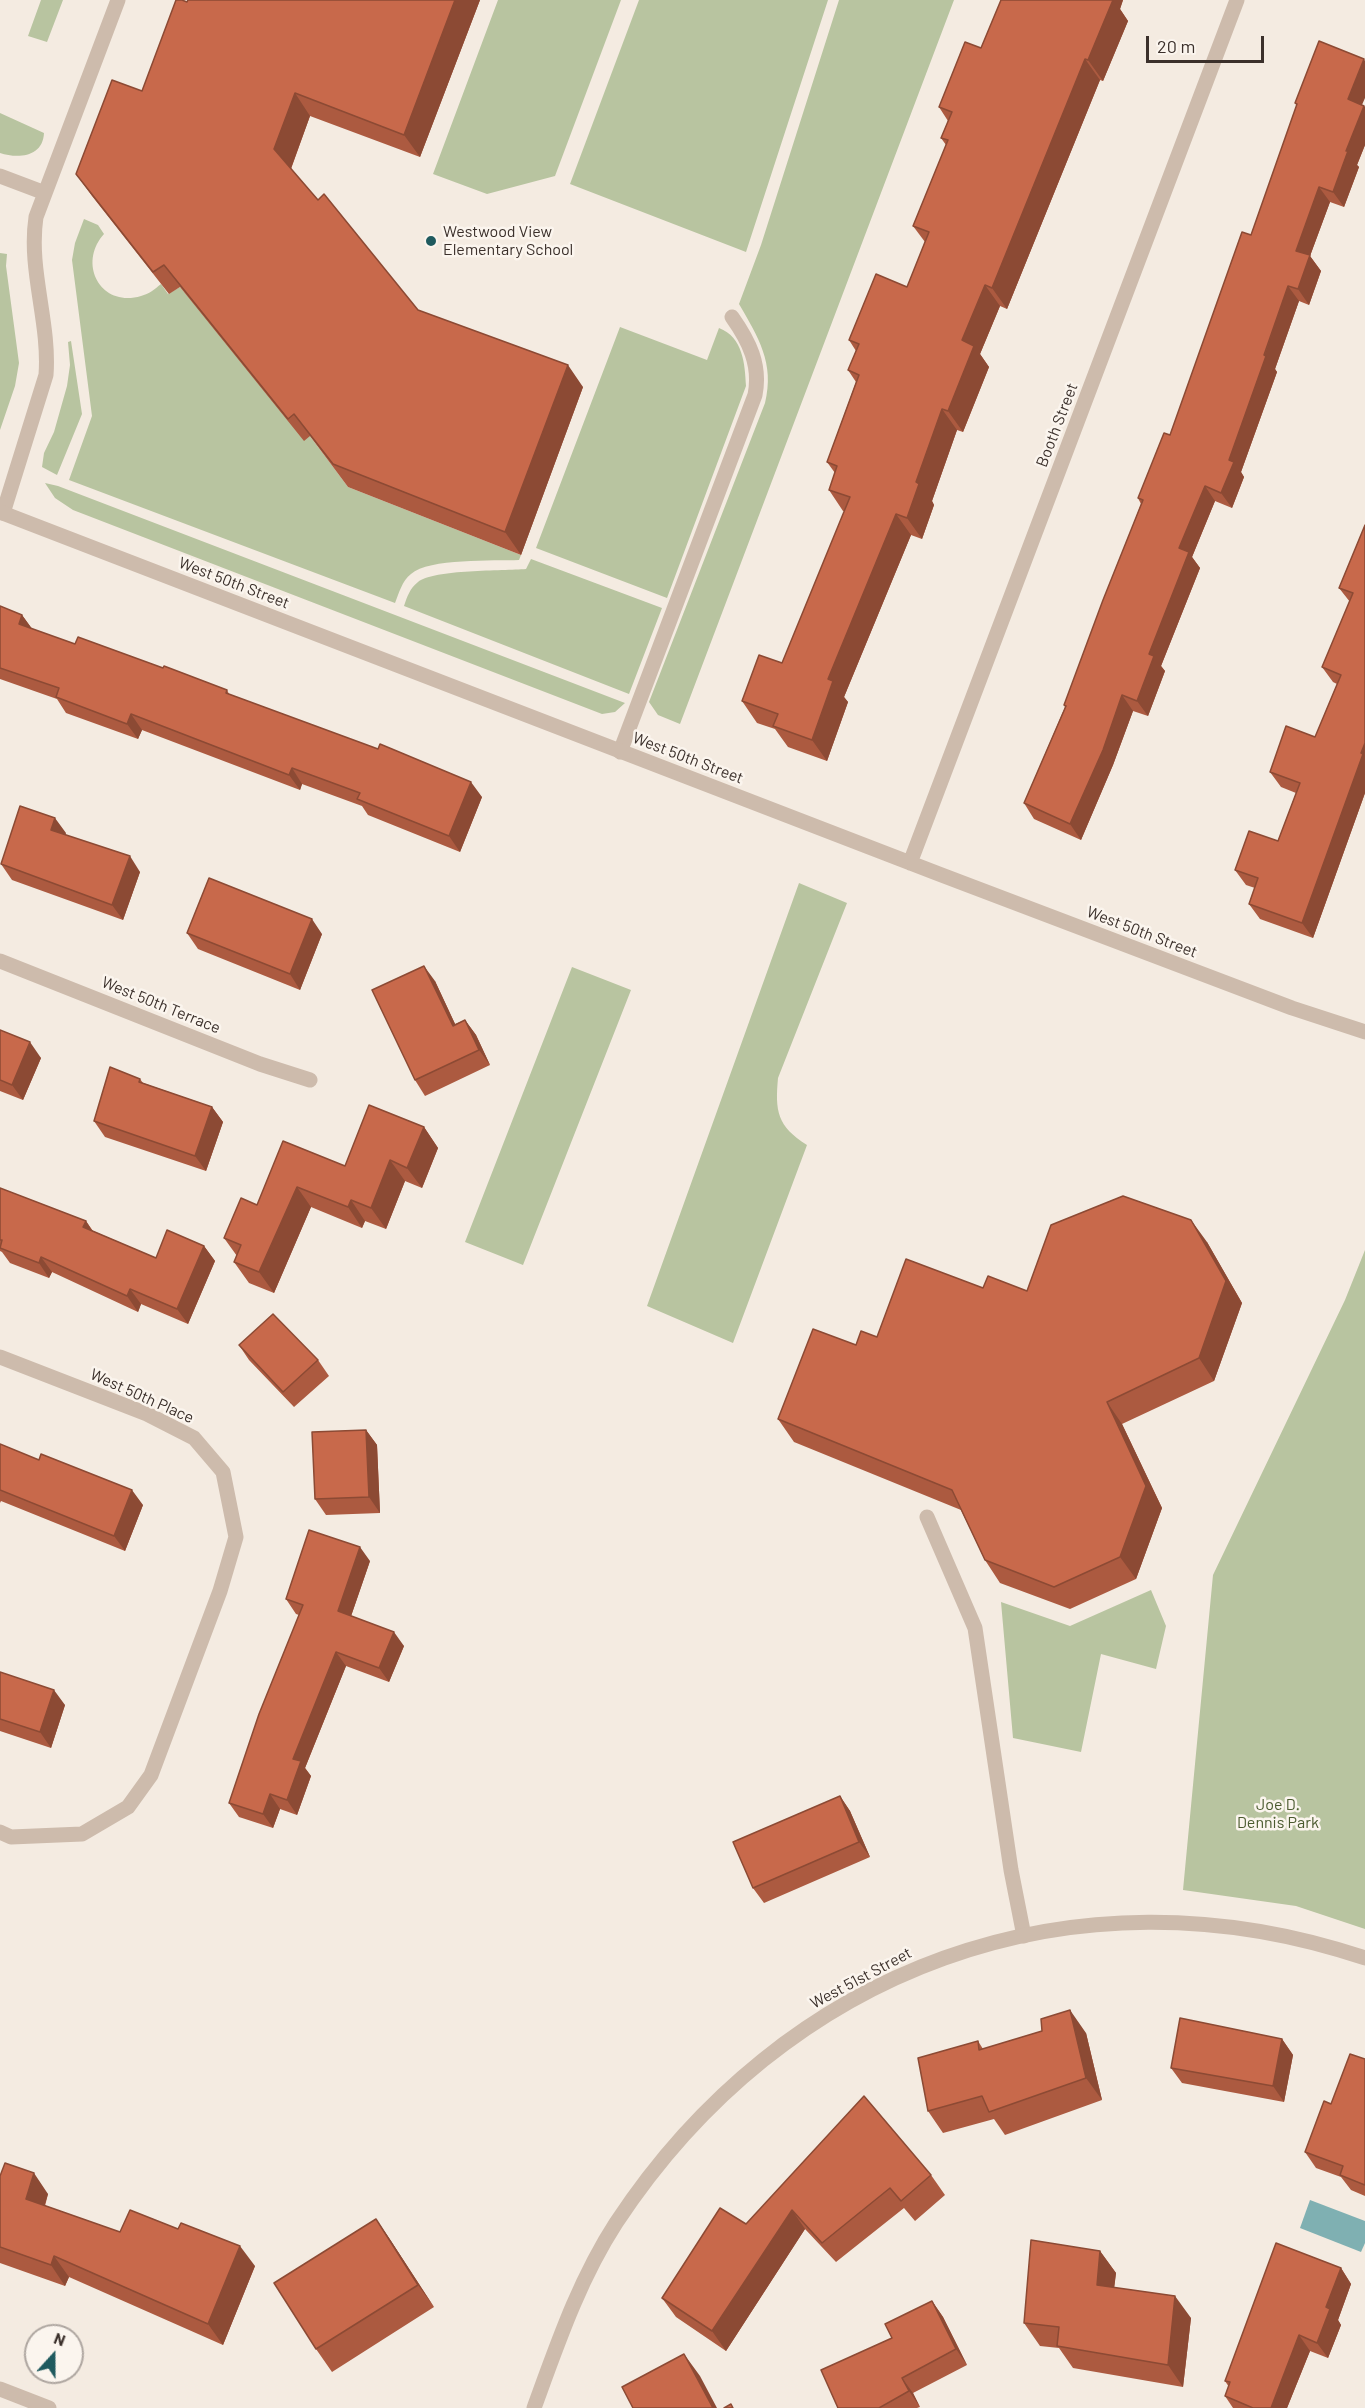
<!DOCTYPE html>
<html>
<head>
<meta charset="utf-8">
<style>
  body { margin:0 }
  #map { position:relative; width:1365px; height:2408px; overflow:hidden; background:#f4ebe1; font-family:Barlow,sans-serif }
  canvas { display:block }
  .north { position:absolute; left:24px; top:2324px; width:60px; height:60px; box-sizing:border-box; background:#fbf5ee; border:2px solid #aea6a0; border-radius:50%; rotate:21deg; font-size:16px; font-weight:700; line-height:24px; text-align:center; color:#3b302b }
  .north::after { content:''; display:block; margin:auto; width:21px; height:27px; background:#1f5a5e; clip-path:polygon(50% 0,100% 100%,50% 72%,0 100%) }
  .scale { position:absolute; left:1146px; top:36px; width:118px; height:27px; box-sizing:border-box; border:3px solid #3b302b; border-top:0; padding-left:8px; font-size:18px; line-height:21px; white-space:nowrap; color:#3b302b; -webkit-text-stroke:4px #fbf5ee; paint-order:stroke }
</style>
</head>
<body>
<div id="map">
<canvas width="1365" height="2408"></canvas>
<div class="north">N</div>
<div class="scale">20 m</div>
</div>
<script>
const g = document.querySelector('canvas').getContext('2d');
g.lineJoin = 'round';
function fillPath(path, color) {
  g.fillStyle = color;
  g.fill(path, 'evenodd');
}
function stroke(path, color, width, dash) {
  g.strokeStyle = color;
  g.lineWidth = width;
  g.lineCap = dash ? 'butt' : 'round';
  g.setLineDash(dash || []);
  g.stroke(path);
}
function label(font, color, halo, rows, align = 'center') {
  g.font = font + ' Barlow,sans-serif';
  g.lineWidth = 5;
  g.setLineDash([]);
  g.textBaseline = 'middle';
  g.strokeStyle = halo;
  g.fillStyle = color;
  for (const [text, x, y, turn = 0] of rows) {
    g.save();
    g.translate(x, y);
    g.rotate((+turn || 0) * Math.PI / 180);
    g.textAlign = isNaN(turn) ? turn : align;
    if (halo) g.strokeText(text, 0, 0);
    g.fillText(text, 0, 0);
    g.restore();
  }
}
fillPath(new Path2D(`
  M 41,0 L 63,0 L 47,42 L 28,36 Z
  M 498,0 L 621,0 L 555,176 L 487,194 L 433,174 Z
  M 639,0 L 828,0 L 746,252 L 570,184 Z
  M 839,0 L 954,0 L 680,724 L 658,715 L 649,702 L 765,403 C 775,363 758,337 739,304 L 761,245 Z
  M 0,113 L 44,133 C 43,157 18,159 0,153 Z
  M 84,219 L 98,225 L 104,234 C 77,264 101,308 141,296 C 149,294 155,289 161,284 L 168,294 L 180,287 L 310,436 L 348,487 L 521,555 L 519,560 C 494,561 429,558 411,574 C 402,581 399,593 395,603 L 69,480 L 92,416 L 72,260 L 75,243 Z
  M 0,253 L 7,254 L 6,266 L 19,363 L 15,386 L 0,430 Z
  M 620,327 L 707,360 L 719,328 C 743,337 745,364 746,386 L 667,598 L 536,548 Z
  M 71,341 L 82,414 L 57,475 L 42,467 L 44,453 L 54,432 L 67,386 L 70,365 L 68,342 Z
  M 45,483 L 58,486 L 625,703 L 615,712 L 602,714 L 73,510 L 55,498 Z
  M 531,559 L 662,608 L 629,694 L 404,606 C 407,597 410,588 418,582 C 434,569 503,571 526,569 Z
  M 799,883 L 847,903 L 778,1078 C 775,1111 777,1126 807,1145 L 733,1343 L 647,1306 Z
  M 572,967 L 631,990 L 523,1265 L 465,1242 Z
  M 1365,1250 L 1365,1929 L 1296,1906 L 1183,1890 L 1213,1575 L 1345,1300 Z
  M 1151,1590 L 1166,1626 L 1156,1669 L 1101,1654 L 1081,1752 L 1013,1738 L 1001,1602 L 1070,1626 Z`), '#b8c4a0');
fillPath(new Path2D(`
  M 1310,2200 L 1365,2221 L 1365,2243 L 1361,2252 L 1300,2228 Z`), '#7fb0b2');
stroke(new Path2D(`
  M 0,176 L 45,193
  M 3,513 L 46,375 C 50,322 28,270 36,217 L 118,0
  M 620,752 L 755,395 C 761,365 749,341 732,317
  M 927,1517 L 975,1628 L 1011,1870 L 1024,1936`), '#cdbbac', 15);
stroke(new Path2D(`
  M 0,512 L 939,874 L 1292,1008 L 1365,1032
  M 910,863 L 1237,0
  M 0,961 L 260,1064 L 310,1080
  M 0,1357 L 147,1414 L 194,1438 L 223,1472 L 236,1537 L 220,1591 L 151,1775 L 128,1807 L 82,1834 L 11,1837 L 0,1832
  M 0,2389 L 49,2408
  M 534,2408 C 557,2345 579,2280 616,2223 C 784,1968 1073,1860 1365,1958`), '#cdbbac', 15);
fillPath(new Path2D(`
  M 188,0 L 480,0 L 420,157 L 310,116 L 291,169 L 318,200 L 418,310 L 583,387 L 521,555 L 348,487 L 310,436 L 304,441 L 180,287 L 169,294 L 92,196 L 76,174 L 142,91 Z
  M 1001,0 L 1123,0 L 1120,9 L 1128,21 L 1103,81 L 1100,80 L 1007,309 L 1000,306 L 980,354 L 989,367 L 963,432 L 957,430 L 932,501 L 934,505 L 922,539 L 911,535 L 844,697 L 848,702 L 827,761 L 788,747 L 775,729 L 757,723 L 742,701 L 782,663 L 845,511 L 843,511 L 829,490 L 835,473 L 827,462 L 856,382 L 848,370 L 856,351 L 849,340 L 907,287 L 925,242 L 913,226 L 946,145 L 941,138 L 948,121 L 939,107 L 981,48 Z
  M 1295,103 L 1362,105 L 1365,107 L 1365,145 L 1357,165 L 1359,167 L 1344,207 L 1330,202 L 1310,256 L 1321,271 L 1309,305 L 1299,301 L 1275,369 L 1277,372 L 1241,472 L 1244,477 L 1232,508 L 1215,501 L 1192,557 L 1200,568 L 1161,666 L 1165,671 L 1148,716 L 1133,711 L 1113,765 L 1081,840 L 1034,819 L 1024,803 L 1065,707 L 1064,705 L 1141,504 L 1138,498 L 1170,435 L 1251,235 L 1297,106 Z
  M 1365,525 L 1365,793 L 1313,938 L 1260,919 L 1249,904 L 1255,888 L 1246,885 L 1235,870 L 1278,841 L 1296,793 L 1281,787 L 1270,772 L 1315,737 L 1337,684 L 1333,682 L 1322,667 L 1350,602 L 1339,588 Z
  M 0,606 L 22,615 L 32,629 L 75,644 L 163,668 L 227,690 L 229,694 L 482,797 L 460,852 L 368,815 L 362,806 L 302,784 L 300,790 L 142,730 L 138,739 L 66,713 L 57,699 L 0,679 Z
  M 66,833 L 65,835 L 140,872 L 123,920 L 12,880 L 1,864 Z
  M 187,933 L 322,934 L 300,990 L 198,949 Z
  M 435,981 L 455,1024 L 465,1020 L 476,1035 L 490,1065 L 425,1096 L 415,1080 Z
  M 0,1030 L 41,1058 L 23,1100 L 0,1091 Z
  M 140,1079 L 143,1083 L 212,1107 L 223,1122 L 206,1171 L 105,1137 L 94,1121 Z
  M 424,1127 L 438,1148 L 422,1188 L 405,1181 L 386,1229 L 365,1221 L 362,1228 L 311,1207 L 274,1293 L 249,1283 L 234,1262 L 237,1256 L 224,1238 L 257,1205 L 345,1166 Z
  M 0,1188 L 86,1221 L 93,1231 L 156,1258 L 204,1246 L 215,1261 L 188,1324 L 141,1304 L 138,1312 L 52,1272 L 49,1278 L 10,1263 L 2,1252 L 0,1251 Z
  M 1207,1242 L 1242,1303 L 1214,1381 L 1122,1424 L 1162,1508 L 1136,1579 L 1070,1609 L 1000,1583 L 985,1560 L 961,1510 L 794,1442 L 778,1419 L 856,1345 L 877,1337 L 983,1288 L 1027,1291 Z
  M 239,1345 L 318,1360 L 329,1376 L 294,1407 L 249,1360 Z
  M 366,1430 L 377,1445 L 380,1513 L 326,1515 L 315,1499 Z
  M 0,1444 L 143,1505 L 125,1551 L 1,1501 L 0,1503 Z
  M 370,1561 L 351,1616 L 404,1646 L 389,1682 L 346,1666 L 305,1768 L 311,1776 L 297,1815 L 280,1809 L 273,1828 L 239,1817 L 229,1803 L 299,1615 L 296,1614 L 286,1599 Z
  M 0,1672 L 65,1705 L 51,1748 L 0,1731 Z
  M 840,1796 L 850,1811 L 870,1857 L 764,1903 L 753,1888 Z
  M 1042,2031 L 1086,2033 L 1102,2100 L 1005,2135 L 994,2119 L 943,2133 L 928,2111 L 978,2041 L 983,2049 Z
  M 1282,2039 L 1293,2055 L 1284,2102 L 1182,2083 L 1171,2068 Z
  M 1365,2059 L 1365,2196 L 1351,2190 L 1341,2177 L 1316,2168 L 1305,2152 L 1331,2104 Z
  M 931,2175 L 945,2195 L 915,2221 L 904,2208 L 836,2262 L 805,2229 L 726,2351 L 676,2317 L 662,2298 L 746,2224 Z
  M 0,2176 L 48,2194 L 45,2206 L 120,2232 L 255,2266 L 223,2345 L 69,2277 L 65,2286 L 0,2263 Z
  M 376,2219 L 391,2241 L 434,2307 L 332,2372 L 316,2349 Z
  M 1100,2251 L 1116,2273 L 1114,2287 L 1191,2318 L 1183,2387 L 1073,2368 L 1059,2348 L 1040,2346 L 1024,2323 Z
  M 1341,2268 L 1351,2284 L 1338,2320 L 1341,2325 L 1328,2358 L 1310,2351 L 1287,2408 L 1233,2408 L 1225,2396 L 1229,2387 L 1225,2381 Z
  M 932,2301 L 943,2317 L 967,2365 L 913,2393 L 920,2407 L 917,2408 L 838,2408 L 892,2338 Z`), '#ac5a40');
fillPath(new Path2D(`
  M 455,0 L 480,0 L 420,157 L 404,135 Z
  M 1106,0 L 1123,0 L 1120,9 L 1128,21 L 1103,81 L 1088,60 Z
  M 1085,59 L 1100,80 L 1007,309 L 992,288 Z
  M 1364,59 L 1365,61 L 1365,98 L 1358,114 L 1348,99 Z
  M 295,93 L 310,116 L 290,171 L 274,149 Z
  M 1364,106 L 1365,107 L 1365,145 L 1357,165 L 1359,167 L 1344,207 L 1333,192 L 1346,151 Z
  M 1319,187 L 1330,202 L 1310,256 L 1321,271 L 1309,305 L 1298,289 L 1296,251 Z
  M 985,285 L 1000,306 L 980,354 L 989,367 L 963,432 L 948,411 L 962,340 Z
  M 1288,286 L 1299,301 L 1275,369 L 1277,372 L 1241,472 L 1244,477 L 1232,508 L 1221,493 L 1229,460 Z
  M 568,365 L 583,387 L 521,555 L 505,532 Z
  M 942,409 L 957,430 L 932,501 L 934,505 L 922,539 L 907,518 L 916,482 Z
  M 1205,486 L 1215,501 L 1192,557 L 1200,568 L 1161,666 L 1165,671 L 1148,716 L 1137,701 L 1149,654 L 1179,548 Z
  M 896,514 L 911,535 L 844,697 L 848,702 L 827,761 L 812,740 L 828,679 Z
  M 22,615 L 33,630 L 19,624 Z
  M 1122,695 L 1133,711 L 1113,765 L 1081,840 L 1070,824 Z
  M 131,714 L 142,730 L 138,739 L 127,724 Z
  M 1365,743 L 1365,793 L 1313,938 L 1302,923 Z
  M 292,768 L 302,784 L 300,790 L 289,775 Z
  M 471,782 L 482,797 L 460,852 L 449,836 Z
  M 55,818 L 66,833 L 61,845 L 51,830 Z
  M 130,856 L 140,872 L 123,920 L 112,905 Z
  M 312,919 L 322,934 L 300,990 L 290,974 Z
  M 424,966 L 435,981 L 463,1041 L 453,1026 Z
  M 465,1020 L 476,1035 L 490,1065 L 479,1050 Z
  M 30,1042 L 41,1058 L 23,1100 L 12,1085 Z
  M 212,1107 L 223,1122 L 206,1171 L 195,1156 Z
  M 424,1127 L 438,1148 L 422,1188 L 407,1168 Z
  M 390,1160 L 405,1181 L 386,1229 L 371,1208 Z
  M 297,1187 L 311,1207 L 274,1293 L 259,1272 Z
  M 351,1200 L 365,1221 L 362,1228 L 348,1207 Z
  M 1191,1220 L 1207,1242 L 1242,1303 L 1214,1381 L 1199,1358 Z
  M 86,1221 L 96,1237 L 83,1227 Z
  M 204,1246 L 215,1261 L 188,1324 L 177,1309 Z
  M 41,1257 L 52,1272 L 49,1278 L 39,1263 Z
  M 130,1289 L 141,1304 L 138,1312 L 127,1296 Z
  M 1107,1402 L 1122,1424 L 1162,1508 L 1136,1579 L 1120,1557 Z
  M 366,1430 L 377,1445 L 380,1513 L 369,1497 Z
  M 132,1490 L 143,1505 L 125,1551 L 114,1536 Z
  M 360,1547 L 370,1561 L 348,1625 L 338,1611 Z
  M 394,1632 L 404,1646 L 389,1682 L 379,1668 Z
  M 336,1652 L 346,1666 L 305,1768 L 311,1776 L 297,1815 L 287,1800 L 293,1759 Z
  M 54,1690 L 65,1705 L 51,1748 L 40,1732 Z
  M 270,1794 L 280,1809 L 273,1828 L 263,1814 Z
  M 840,1796 L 850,1811 L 870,1857 L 859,1842 Z
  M 1070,2010 L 1086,2033 L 1102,2100 L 1086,2078 Z
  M 1282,2039 L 1293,2055 L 1284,2102 L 1273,2086 Z
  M 34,2173 L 48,2194 L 40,2220 L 26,2199 Z
  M 792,2210 L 805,2229 L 726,2351 L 712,2331 Z
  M 376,2219 L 391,2241 L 434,2307 L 418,2285 Z
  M 240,2246 L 255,2266 L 223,2345 L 208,2324 Z
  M 1100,2251 L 1116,2273 L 1112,2307 L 1097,2285 Z
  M 54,2256 L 69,2277 L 65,2286 L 51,2265 Z
  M 1341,2268 L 1351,2284 L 1338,2320 L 1341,2325 L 1328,2358 L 1317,2343 L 1326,2307 Z
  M 1175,2296 L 1191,2318 L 1183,2387 L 1168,2365 Z
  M 932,2301 L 943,2317 L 967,2365 L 956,2349 Z
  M 1299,2335 L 1310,2351 L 1287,2408 L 1271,2408 Z
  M 684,2354 L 700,2376 L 717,2408 L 713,2408 Z
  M 902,2378 L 913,2393 L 920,2407 L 909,2391 Z`), '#8c4a34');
const building = new Path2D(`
  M 176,0 L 182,0 L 187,2 L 188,0 L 455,0 L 404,135 L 295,93 L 274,149 L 318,200 L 324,194 L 418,310 L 568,365 L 505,532 L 333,464 L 294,414 L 288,419 L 164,265 L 153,272 L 76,174 L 112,80 L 142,91 Z
  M 1001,0 L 1113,0 L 1088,60 L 1085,59 L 992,288 L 985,285 L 962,340 L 974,346 L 948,411 L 942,409 L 916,482 L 919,484 L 907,518 L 896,514 L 828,679 L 833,681 L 812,740 L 773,726 L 778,714 L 742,701 L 759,655 L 782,663 L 850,497 L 829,490 L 837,466 L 827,462 L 859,375 L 848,370 L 859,344 L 849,340 L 876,274 L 907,287 L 929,232 L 913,226 L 948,140 L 941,138 L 952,112 L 939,107 L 965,42 L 981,48 Z
  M 1319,41 L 1364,59 L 1348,99 L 1364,106 L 1346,151 L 1348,151 L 1333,192 L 1319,187 L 1296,251 L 1310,255 L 1298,289 L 1288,286 L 1264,355 L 1266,356 L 1229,460 L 1234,462 L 1221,493 L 1205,486 L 1179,548 L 1189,552 L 1149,654 L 1154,656 L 1137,701 L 1122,695 L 1103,750 L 1070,824 L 1024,803 L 1066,706 L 1064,705 L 1103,600 L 1143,500 L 1138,498 L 1164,433 L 1170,435 L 1242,232 L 1251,235 L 1297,104 L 1295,103 Z
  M 1365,525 L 1365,743 L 1361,753 L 1363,754 L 1302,923 L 1249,904 L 1258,878 L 1235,870 L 1249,831 L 1278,841 L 1300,783 L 1270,772 L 1286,726 L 1315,737 L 1341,675 L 1322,667 L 1353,593 L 1339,588 Z
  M 0,606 L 22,615 L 19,624 L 75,644 L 78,637 L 163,668 L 164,666 L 227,690 L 226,693 L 378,749 L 380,744 L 471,782 L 449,836 L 357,799 L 360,793 L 292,768 L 289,775 L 131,714 L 127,724 L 56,697 L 59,688 L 0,668 Z
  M 20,806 L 55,818 L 51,830 L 130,856 L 112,905 L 1,864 Z
  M 209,878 L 312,919 L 290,974 L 187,933 Z
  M 424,966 L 453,1026 L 465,1020 L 479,1050 L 415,1080 L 372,990 Z
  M 0,1030 L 30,1042 L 12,1085 L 0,1080 Z
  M 110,1067 L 140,1079 L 139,1082 L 212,1107 L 195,1156 L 94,1121 Z
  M 369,1105 L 424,1127 L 407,1168 L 390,1160 L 371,1208 L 351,1200 L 348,1207 L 297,1187 L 259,1272 L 234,1262 L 241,1245 L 224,1238 L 241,1198 L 257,1205 L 283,1141 L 345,1166 Z
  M 0,1188 L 86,1221 L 83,1227 L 156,1258 L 167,1230 L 204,1246 L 177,1309 L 130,1289 L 127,1296 L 41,1257 L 39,1263 L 0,1248 L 2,1240 L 0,1240 Z
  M 1123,1196 L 1191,1220 L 1226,1281 L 1199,1358 L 1107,1402 L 1146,1486 L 1120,1557 L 1054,1587 L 985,1560 L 952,1490 L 778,1419 L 813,1329 L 856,1345 L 861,1331 L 877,1337 L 906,1259 L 983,1288 L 988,1276 L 1027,1291 L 1051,1225 Z
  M 273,1314 L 318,1360 L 283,1392 L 239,1345 Z
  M 366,1430 L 369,1497 L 315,1499 L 312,1432 Z
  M 0,1444 L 39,1460 L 41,1454 L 132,1490 L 114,1536 L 0,1490 Z
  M 309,1530 L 360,1547 L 338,1611 L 394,1632 L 379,1668 L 336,1652 L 293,1759 L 301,1761 L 287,1800 L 270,1794 L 263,1814 L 229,1803 L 259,1714 L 303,1605 L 286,1599 Z
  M 0,1672 L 54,1690 L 40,1732 L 0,1719 Z
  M 840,1796 L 859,1842 L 753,1888 L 733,1842 Z
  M 1070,2010 L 1086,2078 L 989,2112 L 982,2096 L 928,2111 L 918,2058 L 978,2041 L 979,2050 L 1042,2031 L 1041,2019 Z
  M 1180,2018 L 1282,2039 L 1273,2086 L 1171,2068 Z
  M 1350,2054 L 1365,2059 L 1365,2185 L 1340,2175 L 1343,2166 L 1305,2152 L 1324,2101 L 1331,2104 Z
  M 864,2096 L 931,2175 L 901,2201 L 890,2188 L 822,2243 L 792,2210 L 712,2331 L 662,2298 L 720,2208 L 746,2224 Z
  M 5,2163 L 34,2173 L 26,2199 L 120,2232 L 130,2210 L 178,2229 L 181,2223 L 240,2246 L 208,2324 L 54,2256 L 51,2265 L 0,2247 L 0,2176 Z
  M 376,2219 L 418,2285 L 316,2349 L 274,2283 Z
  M 1031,2240 L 1100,2251 L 1097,2285 L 1175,2296 L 1168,2365 L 1057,2346 L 1059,2327 L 1024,2323 Z
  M 1276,2243 L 1341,2268 L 1326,2307 L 1330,2309 L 1317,2343 L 1299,2335 L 1271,2408 L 1253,2408 L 1225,2396 L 1230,2382 L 1225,2381 Z
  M 932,2301 L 956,2349 L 902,2378 L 909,2391 L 879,2408 L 838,2408 L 821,2370 L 892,2338 L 885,2324 Z
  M 684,2354 L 713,2408 L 633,2408 L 622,2387 Z
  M 731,2404 L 733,2408 L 724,2408 Z`);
fillPath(building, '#c8694b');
stroke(building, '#8c4a34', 1.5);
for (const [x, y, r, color] of [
  [431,241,6,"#1f5a5e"]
]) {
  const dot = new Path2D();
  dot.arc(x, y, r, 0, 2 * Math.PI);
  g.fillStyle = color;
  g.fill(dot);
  stroke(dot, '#fbf5ee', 2);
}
label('16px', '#3b302b', '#fbf5ee', [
  ["Westwood View",443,232],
  ["Elementary School",443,250]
], 'left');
label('16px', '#3b302b', '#fbf5ee', [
  ["Booth Street",1057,425,-69],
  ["West 50th Street",234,583,21],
  ["West 50th Street",688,758,21],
  ["West 50th Street",1142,932,21],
  ["West 50th Terrace",161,1005,22],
  ["West 50th Place",142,1396,24],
  ["West 51st Street",861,1978,-28]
]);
label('16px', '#4a5a2e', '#fbf5ee', [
  ["Joe D.",1278,1805],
  ["Dennis Park",1278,1823]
]);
</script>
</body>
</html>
